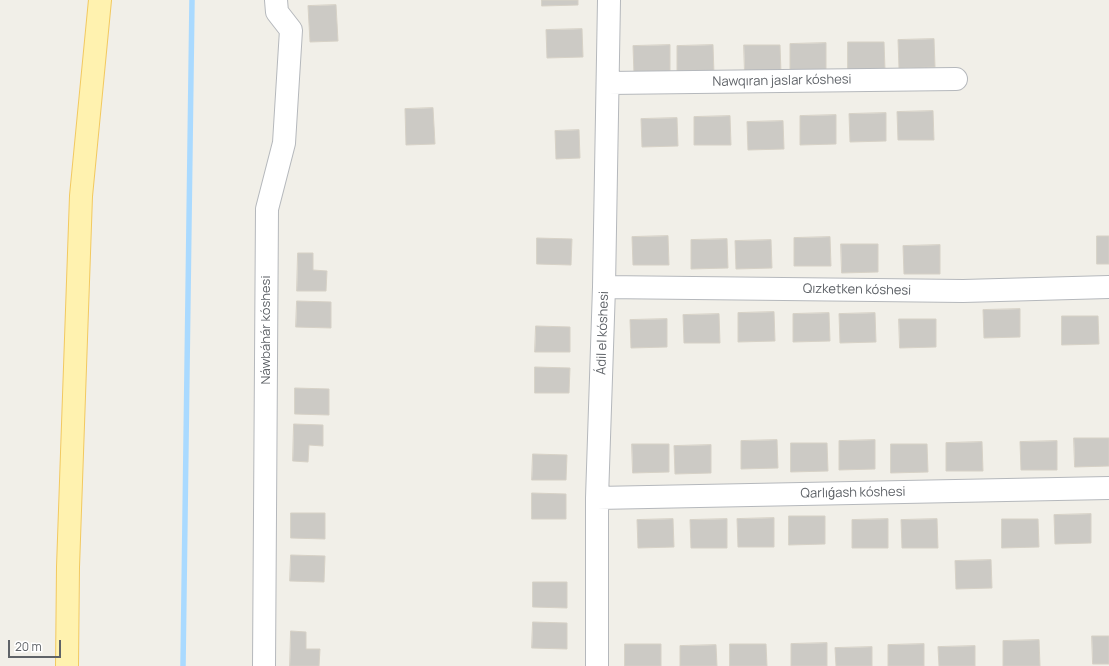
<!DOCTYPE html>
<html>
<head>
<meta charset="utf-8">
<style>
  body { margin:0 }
  #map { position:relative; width:1109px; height:666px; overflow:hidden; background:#f1efe8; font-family:Manrope,sans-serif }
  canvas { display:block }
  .scale { position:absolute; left:8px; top:640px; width:53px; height:18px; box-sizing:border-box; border:2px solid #5f6368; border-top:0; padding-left:5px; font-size:12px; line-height:14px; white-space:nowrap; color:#5f6368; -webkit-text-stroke:3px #fff; paint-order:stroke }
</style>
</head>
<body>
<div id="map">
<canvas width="1109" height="666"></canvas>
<div class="scale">20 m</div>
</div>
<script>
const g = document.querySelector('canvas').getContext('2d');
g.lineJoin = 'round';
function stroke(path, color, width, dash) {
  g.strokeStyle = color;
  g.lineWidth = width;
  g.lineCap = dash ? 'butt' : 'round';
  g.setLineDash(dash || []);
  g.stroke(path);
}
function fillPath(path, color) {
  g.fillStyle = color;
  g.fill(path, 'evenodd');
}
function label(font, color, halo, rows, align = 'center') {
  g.font = font + ' Manrope,sans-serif';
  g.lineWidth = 4;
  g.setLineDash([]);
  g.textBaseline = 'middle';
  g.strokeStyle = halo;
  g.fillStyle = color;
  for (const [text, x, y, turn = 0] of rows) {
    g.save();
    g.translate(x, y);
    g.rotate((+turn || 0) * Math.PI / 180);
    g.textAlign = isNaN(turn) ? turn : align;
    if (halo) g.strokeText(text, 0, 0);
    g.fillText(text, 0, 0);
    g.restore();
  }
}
stroke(new Path2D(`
  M 183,666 L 192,0`), '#aadaff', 5.5);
const building = new Path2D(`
  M 542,0 L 578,0 L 578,5 L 542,6 Z
  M 336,5 L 338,41 L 310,42 L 308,6 Z
  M 582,29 L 583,57 L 547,58 L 546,30 Z
  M 934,39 L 935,67 L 899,68 L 898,40 Z
  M 848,42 L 884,42 L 885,70 L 848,71 Z
  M 826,43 L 826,72 L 790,72 L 790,44 Z
  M 670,45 L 670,74 L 634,74 L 633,46 Z
  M 713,45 L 714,74 L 677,74 L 677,46 Z
  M 744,45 L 780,45 L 781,73 L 745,74 Z
  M 433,108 L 435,144 L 406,145 L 405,109 Z
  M 933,111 L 934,140 L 898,140 L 897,112 Z
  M 886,113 L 886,141 L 850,142 L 849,114 Z
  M 836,115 L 836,144 L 800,145 L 800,116 Z
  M 730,116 L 731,145 L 694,145 L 694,117 Z
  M 677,118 L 678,146 L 642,147 L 641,119 Z
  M 783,121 L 784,149 L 748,150 L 747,122 Z
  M 579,130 L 580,158 L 556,159 L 555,131 Z
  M 668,236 L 669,265 L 633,265 L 632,237 Z
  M 1097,236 L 1109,236 L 1109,264 L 1097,264 Z
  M 830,237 L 831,266 L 794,266 L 794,238 Z
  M 537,238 L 572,239 L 571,265 L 537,264 Z
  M 727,239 L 728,268 L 691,269 L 691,240 Z
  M 771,240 L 772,268 L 736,269 L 735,241 Z
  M 841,244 L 878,244 L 878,272 L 842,273 Z
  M 940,245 L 940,274 L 904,274 L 903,246 Z
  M 298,253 L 313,253 L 313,270 L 327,271 L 326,291 L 297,291 Z
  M 297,301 L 331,302 L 331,328 L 296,327 Z
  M 1020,309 L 1020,337 L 984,338 L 983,310 Z
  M 774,312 L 775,341 L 738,342 L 738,313 Z
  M 829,313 L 830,341 L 793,342 L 793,314 Z
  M 875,313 L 876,342 L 840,343 L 839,314 Z
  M 719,314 L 720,343 L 684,343 L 683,315 Z
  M 1062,316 L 1098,316 L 1099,344 L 1062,345 Z
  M 667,319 L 667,347 L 631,348 L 630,320 Z
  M 899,319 L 936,319 L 936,347 L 900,348 Z
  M 536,326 L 570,327 L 570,352 L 535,352 Z
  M 535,367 L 570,368 L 569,393 L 535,393 Z
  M 295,388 L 329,389 L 329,415 L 295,414 Z
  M 294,424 L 323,425 L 323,446 L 309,445 L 308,462 L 293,461 Z
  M 1074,438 L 1109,438 L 1109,466 L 1075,467 Z
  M 777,440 L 778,468 L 741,469 L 741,441 Z
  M 875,440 L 875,469 L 839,470 L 839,441 Z
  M 1057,441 L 1057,470 L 1021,470 L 1020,442 Z
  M 982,442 L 983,471 L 946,471 L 946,443 Z
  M 791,443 L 827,443 L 828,471 L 791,472 Z
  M 632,444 L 669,444 L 669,472 L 633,473 Z
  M 891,444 L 927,444 L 928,472 L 891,473 Z
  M 711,445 L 711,473 L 675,474 L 674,446 Z
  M 533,454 L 567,455 L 566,480 L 532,480 Z
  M 532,493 L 566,494 L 566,519 L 532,519 Z
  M 291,513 L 325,513 L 325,539 L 291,538 Z
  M 1091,514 L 1091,543 L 1055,544 L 1054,515 Z
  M 789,516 L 825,516 L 825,544 L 789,545 Z
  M 774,518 L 774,547 L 738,547 L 737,519 Z
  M 673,519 L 674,547 L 638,548 L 637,520 Z
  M 727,519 L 727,548 L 691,548 L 690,520 Z
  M 888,519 L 888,548 L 852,548 L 852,520 Z
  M 937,519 L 938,548 L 902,548 L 901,520 Z
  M 1002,519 L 1038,519 L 1039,547 L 1002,548 Z
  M 291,555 L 325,556 L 324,582 L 290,581 Z
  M 991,560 L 992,588 L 956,589 L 955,561 Z
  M 533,582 L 567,582 L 567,608 L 533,607 Z
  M 533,622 L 567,623 L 567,649 L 532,648 Z
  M 291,631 L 306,632 L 306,649 L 320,649 L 319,666 L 290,666 Z
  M 1092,636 L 1109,636 L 1109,664 L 1093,664 Z
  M 1039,640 L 1040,666 L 1003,666 L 1003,641 Z
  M 827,643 L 827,666 L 791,666 L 791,644 Z
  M 625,644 L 661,644 L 661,666 L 625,666 Z
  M 730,644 L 766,644 L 767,666 L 730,666 Z
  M 924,644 L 924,666 L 888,666 L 888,645 Z
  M 716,645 L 717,666 L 680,666 L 680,646 Z
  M 975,646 L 975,666 L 939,666 L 938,647 Z
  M 872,647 L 872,666 L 836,666 L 835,648 Z`);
fillPath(building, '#cccac5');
stroke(building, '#d6d1c6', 1);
const minor = new Path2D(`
  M 608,83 L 956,79
  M 604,287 L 963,291 L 1109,287
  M 597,498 L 1109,488
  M 264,666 L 267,209 L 284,143 L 291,30 L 277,12 L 276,0
  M 597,666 L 597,498 L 604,287 L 609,0`);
const major = new Path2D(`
  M 67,666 L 68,567 L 81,196 L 100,0`);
stroke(minor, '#b5b8bc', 24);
stroke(major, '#f2c960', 24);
stroke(minor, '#fff', 22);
stroke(major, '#fff2af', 22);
label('13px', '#5f6368', '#fff', [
  ["Nawqıran jaslar kóshesi",782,81,-1],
  ["Qızketken kóshesi",857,290,1],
  ["Náwbáhár kóshesi",266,330,-90],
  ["Ádil el kóshesi",603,333,-88],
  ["Qarlıǵash kóshesi",853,493,-1]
]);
</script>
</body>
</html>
